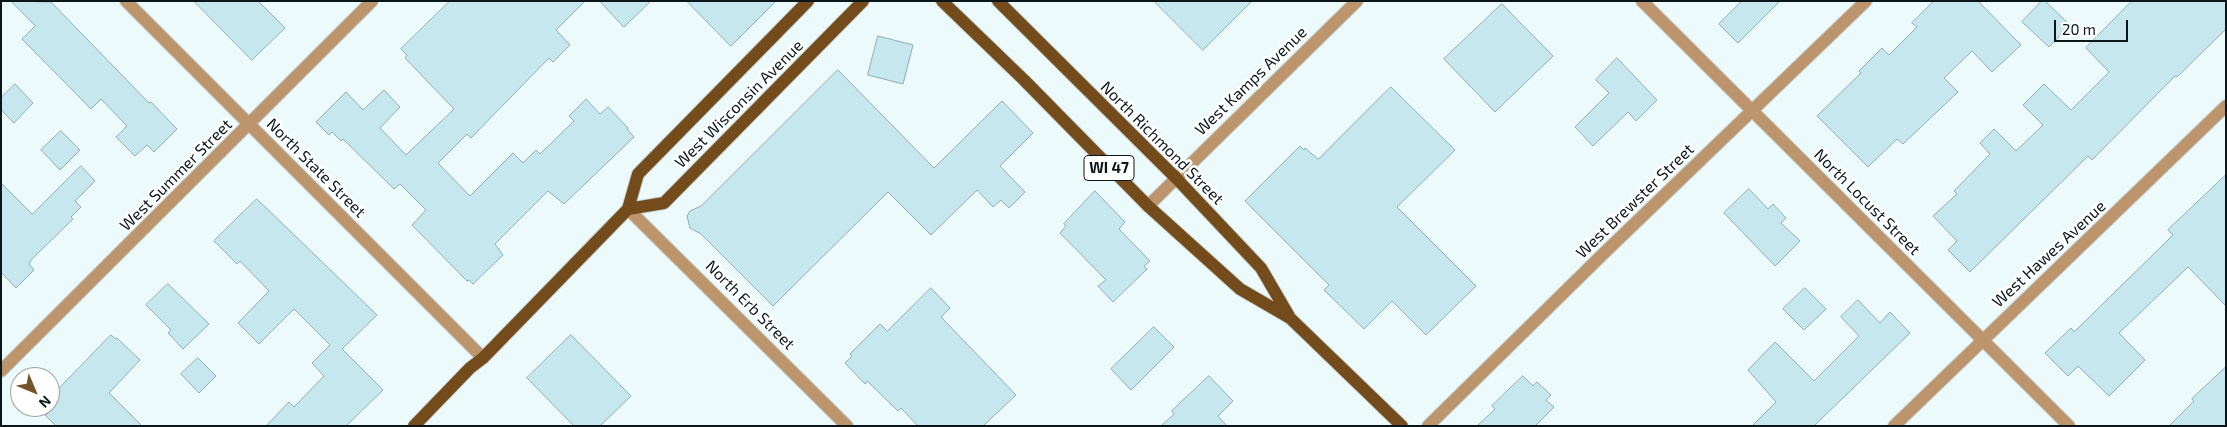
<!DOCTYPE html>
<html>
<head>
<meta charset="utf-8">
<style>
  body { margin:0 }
  #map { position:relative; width:2227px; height:427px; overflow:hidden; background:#ecfafc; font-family:"Exo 2",sans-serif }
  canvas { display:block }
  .frame { position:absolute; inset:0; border:2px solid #0a1619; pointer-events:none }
  .north { position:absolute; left:10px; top:367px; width:50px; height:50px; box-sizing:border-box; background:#fff; border:1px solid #9da2a3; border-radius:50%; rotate:135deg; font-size:14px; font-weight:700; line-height:20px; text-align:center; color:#0a1619 }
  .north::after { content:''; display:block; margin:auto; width:18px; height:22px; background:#77532c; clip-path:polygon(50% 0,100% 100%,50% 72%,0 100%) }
  .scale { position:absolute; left:2054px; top:20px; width:74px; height:22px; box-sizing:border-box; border:2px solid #0a1619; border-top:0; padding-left:6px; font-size:15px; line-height:18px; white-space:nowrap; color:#0a1619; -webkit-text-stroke:4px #fff; paint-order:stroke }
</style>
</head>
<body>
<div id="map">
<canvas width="2227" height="427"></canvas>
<div class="frame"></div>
<div class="north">N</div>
<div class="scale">20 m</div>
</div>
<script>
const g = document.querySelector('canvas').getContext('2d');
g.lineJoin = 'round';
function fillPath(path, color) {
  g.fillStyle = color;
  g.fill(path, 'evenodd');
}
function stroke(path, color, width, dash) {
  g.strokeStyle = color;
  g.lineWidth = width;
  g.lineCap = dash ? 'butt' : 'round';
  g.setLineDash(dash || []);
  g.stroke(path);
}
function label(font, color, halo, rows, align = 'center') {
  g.font = font + ' "Exo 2",sans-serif';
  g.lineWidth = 5;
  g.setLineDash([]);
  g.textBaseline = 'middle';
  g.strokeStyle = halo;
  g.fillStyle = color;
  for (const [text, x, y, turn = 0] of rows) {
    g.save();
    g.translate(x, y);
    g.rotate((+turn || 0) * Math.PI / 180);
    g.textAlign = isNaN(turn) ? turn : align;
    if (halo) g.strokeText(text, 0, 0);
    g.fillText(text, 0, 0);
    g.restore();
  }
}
const building = new Path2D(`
  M 11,1 L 51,2 L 149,103 L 151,102 L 177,129 L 154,152 L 147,145 L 135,156 L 116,137 L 127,126 L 101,99 L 91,109 L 22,39 L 35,26 Z
  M 194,1 L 258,1 L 285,28 L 252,60 Z
  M 450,1 L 585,1 L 556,30 L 570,45 L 553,62 L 549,58 L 471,138 L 467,134 L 438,163 L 470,196 L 513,153 L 523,163 L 536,150 L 540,154 L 574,121 L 569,116 L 586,99 L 600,114 L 608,107 L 628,128 L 627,129 L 634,137 L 564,204 L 548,191 L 495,244 L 503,255 L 473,284 L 469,280 L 467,281 L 412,225 L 426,210 L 400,184 L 394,189 L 343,139 L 341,141 L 332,132 L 329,135 L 316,122 L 346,92 L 363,110 L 384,90 L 400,107 L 380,128 L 406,155 L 454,109 L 405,58 L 407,55 L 401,49 Z
  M 600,1 L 651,1 L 624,27 Z
  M 687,1 L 776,1 L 731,46 Z
  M 1154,1 L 1252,1 L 1203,50 Z
  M 1742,1 L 1780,1 L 1738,43 L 1719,24 Z
  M 1934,1 L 1978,1 L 2021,45 L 1992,72 L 1972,51 L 1944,78 L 1958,92 L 1903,144 L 1897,139 L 1868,167 L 1817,116 L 1861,73 L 1859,71 L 1882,48 L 1889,55 L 1917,27 L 1912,23 Z
  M 2042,1 L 2045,1 L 2070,25 L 2049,47 L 2022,22 Z
  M 2132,1 L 2226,1 L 2226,29 L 2177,77 L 2175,76 L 2092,160 L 2088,156 L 1970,272 L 1948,250 L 1957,241 L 1933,216 L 1957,194 L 1954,191 L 1990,154 L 1980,143 L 1994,129 L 2016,151 L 2043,125 L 2023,105 L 2044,84 L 2071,110 L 2109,72 L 2086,48 Z
  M 1502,4 L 1553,56 L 1495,112 L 1444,59 Z
  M 878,36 L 913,45 L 903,84 L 868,75 Z
  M 1617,58 L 1657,100 L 1636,121 L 1628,112 L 1593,146 L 1575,127 L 1609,93 L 1596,80 Z
  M 838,70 L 934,168 L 1002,101 L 1033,133 L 1000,166 L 1025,192 L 1009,208 L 1001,200 L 993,207 L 977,190 L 931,235 L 888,192 L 773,306 L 701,234 L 690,228 L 687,216 L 690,211 L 701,206 Z
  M 15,84 L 33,103 L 14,123 L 1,110 L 1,98 Z
  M 1391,87 L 1455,150 L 1397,207 L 1476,286 L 1426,335 L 1392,301 L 1364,329 L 1324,290 L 1329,285 L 1245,201 L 1300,146 L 1304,150 L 1305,148 L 1318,159 Z
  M 61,131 L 80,150 L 60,170 L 41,150 Z
  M 81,166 L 95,181 L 75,201 L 81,207 L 71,217 L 73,219 L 31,260 L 29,264 L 34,270 L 16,288 L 1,272 L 1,183 L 32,214 Z
  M 2226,175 L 2226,306 L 2188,267 L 2119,333 L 2145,360 L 2109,396 L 2078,366 L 2068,376 L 2045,353 L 2071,328 L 2074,332 L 2170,238 L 2173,235 L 2168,230 Z
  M 1749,189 L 1768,209 L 1773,204 L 1786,218 L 1781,223 L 1800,241 L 1775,266 L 1724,213 Z
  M 1095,191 L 1125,222 L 1119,229 L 1150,261 L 1144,266 L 1147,269 L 1113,302 L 1098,286 L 1106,280 L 1060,233 L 1066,226 L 1064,224 Z
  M 257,199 L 377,315 L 342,349 L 383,390 L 346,426 L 266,426 L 289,402 L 294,407 L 324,376 L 312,363 L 330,345 L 294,309 L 259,344 L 238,323 L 269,291 L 240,261 L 237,264 L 214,241 Z
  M 168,284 L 209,324 L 183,349 L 168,333 L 171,330 L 146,305 Z
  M 931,288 L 950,308 L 941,317 L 1016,395 L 983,426 L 918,426 L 901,408 L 898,411 L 867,381 L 865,384 L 845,363 L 852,356 L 850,354 L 880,324 L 887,331 Z
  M 1805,288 L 1826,309 L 1804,330 L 1783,309 Z
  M 1858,300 L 1880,323 L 1890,312 L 1910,333 L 1814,426 L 1752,426 L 1776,402 L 1748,370 L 1775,342 L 1814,381 L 1859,336 L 1841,317 Z
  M 1154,327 L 1174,347 L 1131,390 L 1111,369 Z
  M 111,335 L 116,339 L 117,338 L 140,360 L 109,393 L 142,426 L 56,426 L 45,415 L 50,411 L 50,398 Z
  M 571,335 L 631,396 L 600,426 L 574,426 L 527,378 Z
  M 198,358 L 216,376 L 199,393 L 181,374 Z
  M 2226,367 L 2226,426 L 2169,426 L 2194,401 L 2192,399 Z
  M 1209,376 L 1233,401 L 1218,416 L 1227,426 L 1161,426 L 1174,414 L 1172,411 Z
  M 1523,376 L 1533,386 L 1537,382 L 1551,395 L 1546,400 L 1554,407 L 1535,426 L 1477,426 L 1495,409 L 1492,406 Z`);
fillPath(building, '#c6e7ee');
stroke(building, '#8eadb4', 1);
const minor = new Path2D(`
  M 126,1 L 483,358
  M 1642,1 L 2069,426
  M 1148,206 L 1357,1
  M 628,209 L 847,426
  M 1,371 L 372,1
  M 1428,426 L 1601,256 L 1866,1
  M 1894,426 L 2226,106`);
const major = new Path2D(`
  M 942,1 L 1024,80 L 1148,206 L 1240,289 L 1290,318 L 1402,426
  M 998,1 L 1176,178 L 1261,268 L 1289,316
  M 628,209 L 664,203 L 863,1
  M 414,426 L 470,368 L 483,358 L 628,209 L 638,174 L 808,1`);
stroke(minor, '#c8d6d8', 14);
stroke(major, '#c8d6d8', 14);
stroke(minor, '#bd956c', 12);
stroke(major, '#744b1a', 12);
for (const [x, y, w] of [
  [1109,168,50]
]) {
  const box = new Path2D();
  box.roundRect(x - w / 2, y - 12.5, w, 25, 4);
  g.fillStyle = '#fff';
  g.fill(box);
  stroke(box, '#0a1619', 1);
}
label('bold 15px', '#0a1619', null, [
  ["WI 47",1109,168]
]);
label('16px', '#0a1619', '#fff', [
  ["West Kamps Avenue",1251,81,-44],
  ["West Wisconsin Avenue",739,104,-45],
  ["North Richmond Street",1162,143,45],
  ["North State Street",316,168,45],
  ["West Summer Street",176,175,-45],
  ["West Brewster Street",1635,201,-44],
  ["North Locust Street",1867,202,45],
  ["West Hawes Avenue",2049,254,-43],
  ["North Erb Street",750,305,45]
]);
</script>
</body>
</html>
